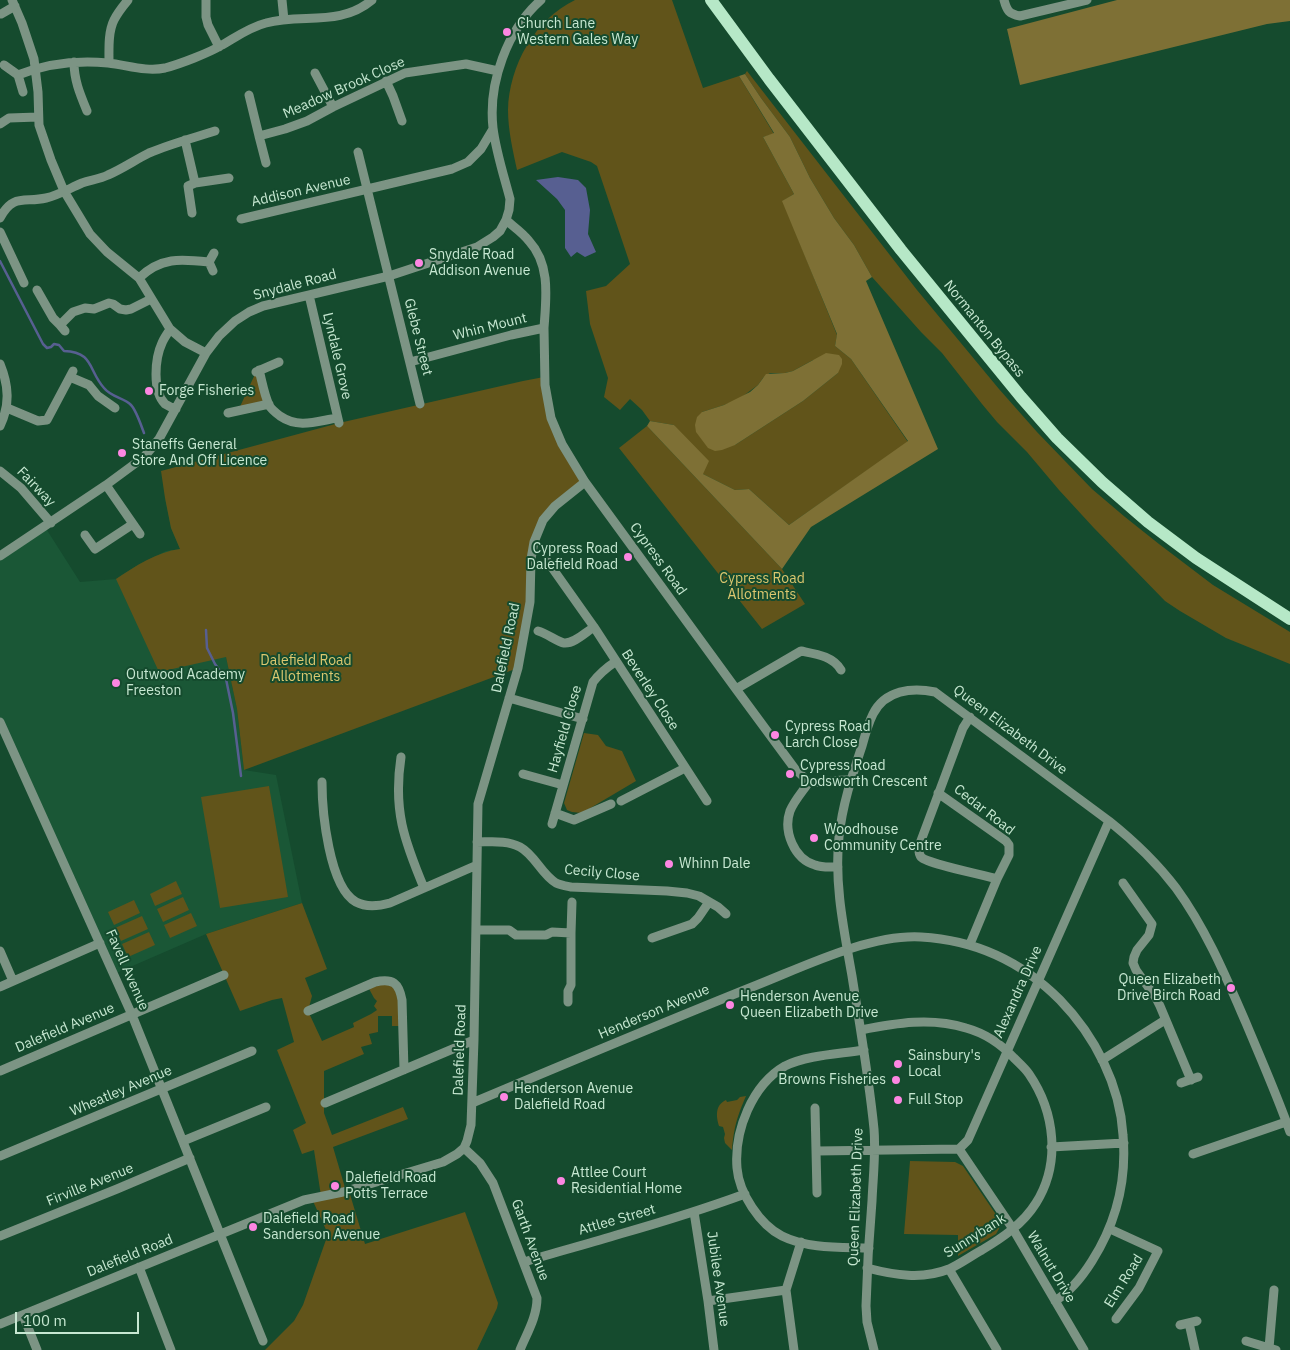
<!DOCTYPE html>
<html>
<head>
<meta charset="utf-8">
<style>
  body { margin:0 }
  #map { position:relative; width:1290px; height:1350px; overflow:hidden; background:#154b2e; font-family:"IBM Plex Sans",sans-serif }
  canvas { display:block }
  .scale { position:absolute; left:15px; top:1312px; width:124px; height:22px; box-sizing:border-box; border:2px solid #c7e8d2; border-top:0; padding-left:6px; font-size:15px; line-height:18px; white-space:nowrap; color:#c7e8d2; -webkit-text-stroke:4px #154b2e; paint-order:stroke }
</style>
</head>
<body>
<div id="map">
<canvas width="1290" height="1350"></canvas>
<div class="scale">100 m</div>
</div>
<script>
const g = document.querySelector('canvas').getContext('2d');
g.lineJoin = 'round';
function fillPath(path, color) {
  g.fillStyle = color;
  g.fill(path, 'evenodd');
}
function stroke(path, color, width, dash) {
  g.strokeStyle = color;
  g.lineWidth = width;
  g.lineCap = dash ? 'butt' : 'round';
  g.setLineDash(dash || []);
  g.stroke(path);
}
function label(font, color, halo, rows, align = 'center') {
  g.font = font + ' "IBM Plex Sans",sans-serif';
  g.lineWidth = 4;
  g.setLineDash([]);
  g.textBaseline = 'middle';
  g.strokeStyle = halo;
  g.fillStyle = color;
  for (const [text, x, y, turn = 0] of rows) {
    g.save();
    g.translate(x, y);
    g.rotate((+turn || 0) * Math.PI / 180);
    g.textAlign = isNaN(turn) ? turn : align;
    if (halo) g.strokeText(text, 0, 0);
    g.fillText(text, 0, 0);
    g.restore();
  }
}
fillPath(new Path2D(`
  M 165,498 L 226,657 L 237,709 L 244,770 L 276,775 L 302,903 L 206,934 L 114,974 L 0,722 L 0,556 L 45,527 L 80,582 L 116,579 L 136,566 L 166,551 L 180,549 L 171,528 Z`), '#1a5736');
fillPath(new Path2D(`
  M 575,0 L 672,0 L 703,88 L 739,76 L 774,134 L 763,137 L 794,194 L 783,201 L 837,335 L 835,346 L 851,359 L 908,442 L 789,525 L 749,489 L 735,490 L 703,474 L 674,425 L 650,421 L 642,410 L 630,399 L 620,410 L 604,397 L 608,378 L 590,324 L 586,291 L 606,286 L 630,264 L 597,166 L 591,162 L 562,152 L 517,170 C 513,151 508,130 508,110 C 509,66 535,19 575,0 ZM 813,360 L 838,373 L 803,401 L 735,445 L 702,412 L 724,405 L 739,399 L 758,385 L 763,378 L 770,373 L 785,373 L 793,371 Z
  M 747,71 L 917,290 L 999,389 L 1037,432 L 1092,489 L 1125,517 L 1159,544 L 1213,585 L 1290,632 L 1290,664 L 1226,638 L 1180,611 L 1165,601 L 1093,527 L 1059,490 L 1027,452 L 997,422 L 982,404 L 942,353 L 921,332 L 872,277 L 854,245 L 834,218 L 810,178 L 790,137 L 761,98 L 745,74 Z
  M 256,372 L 269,404 L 238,411 Z
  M 544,377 L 551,418 L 585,482 L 555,506 L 534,542 L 518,668 L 244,770 L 237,709 L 226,657 L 159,672 L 116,579 C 136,566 156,552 180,549 L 171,528 L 165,498 L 161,471 L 339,423 L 523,381 Z
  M 647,426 L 782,569 L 805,604 L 762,629 L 619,448 Z
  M 584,733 L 598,735 L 606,746 L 622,751 L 636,781 L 582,813 L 572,812 L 567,810 L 564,803 Z
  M 269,786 L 288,897 L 220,908 L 201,797 Z
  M 176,881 L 182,894 L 155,906 L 150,894 Z
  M 183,897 L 189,910 L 163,922 L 157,909 Z
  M 134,900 L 140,913 L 114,925 L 108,912 Z
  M 302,903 L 327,969 L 305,978 L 312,996 L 308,1011 L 322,1041 L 354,1027 L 353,1023 L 371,1014 L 377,1010 L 374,1006 L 377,1001 L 374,998 L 367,985 L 396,985 L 403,1026 L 392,1026 L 392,1016 L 378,1016 L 378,1032 L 369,1034 L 372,1044 L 361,1047 L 364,1054 L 324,1071 L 324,1113 L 332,1135 L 403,1107 L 408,1119 L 333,1147 L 346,1191 L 349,1191 L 365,1244 L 465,1212 L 498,1303 L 497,1308 L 477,1350 L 265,1350 L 294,1321 L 303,1305 L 328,1234 L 312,1199 L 321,1196 L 314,1150 L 302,1154 L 293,1130 L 306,1123 L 277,1050 L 294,1042 L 282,998 L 272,1000 L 240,1011 L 206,934 Z
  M 191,913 L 197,926 L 170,938 L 164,925 Z
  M 142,916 L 148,929 L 121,941 L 115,928 Z
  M 149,932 L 155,945 L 128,957 L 122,944 Z
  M 746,1096 C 737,1117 734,1127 732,1150 L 725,1143 L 724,1138 L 725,1134 L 723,1127 L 719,1126 C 716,1116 715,1105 726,1100 L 727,1102 L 737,1100 L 740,1097 Z
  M 910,1161 L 955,1162 L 963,1166 L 999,1219 L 1000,1227 L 996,1234 L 958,1256 L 958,1235 L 904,1234 Z`), '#61541a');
fillPath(new Path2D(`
  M 1117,0 L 1290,0 L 1290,21 L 1267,24 L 1020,85 L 1007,29 Z
  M 745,74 L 761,98 L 790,137 L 810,178 L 834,218 L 854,245 L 872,277 L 866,281 L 938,449 L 811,527 L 782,569 L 647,426 L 650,421 L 674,425 L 709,461 L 703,474 L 735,490 L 749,489 L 789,525 L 908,441 L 851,359 L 835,346 L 837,334 L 782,201 L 794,194 L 763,137 L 774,133 L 739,76 Z
  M 826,353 L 839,355 L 842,359 L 842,364 L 838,373 L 803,401 L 735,445 L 722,450 L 715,451 L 708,448 L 696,432 L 695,425 L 697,417 L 702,412 L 724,405 L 750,392 L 758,385 L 766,374 L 785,373 L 793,371 Z`), '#7e7035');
fillPath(new Path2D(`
  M 558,177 L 578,180 L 586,188 L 590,210 L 588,234 L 596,252 L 585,257 L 577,252 L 571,257 L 565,248 L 565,210 L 557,199 L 536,180 Z`), '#575f91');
stroke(new Path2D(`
  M 0,261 L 43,344 L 47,348 L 51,347 L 54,344 L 59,345 L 64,351 C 94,352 88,370 104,388 C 111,397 124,398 131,405 C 136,410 141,425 144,433
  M 206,630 L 207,648 L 215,664 L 226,679 L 233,713 L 241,776`), '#575f91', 2.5);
stroke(new Path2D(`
  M 12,0 L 22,23 L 34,59 L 38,92 L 39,125 L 51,160 L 64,191 L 90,234 L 107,252 L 139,278 L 170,329 L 185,342 L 206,353
  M 206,0 L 206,17 L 208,25 L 219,47
  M 282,0 L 284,20
  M 1004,0 C 1007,11 1009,14 1020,16 L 1087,0
  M 1,14 L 15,6
  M 74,62 C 74,80 80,94 87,111
  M 109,63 C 109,49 108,32 114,20 C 118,12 123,6 128,0
  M 4,65 L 18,75 L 23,92
  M 315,73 L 333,107
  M 18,75 C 48,63 76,60 108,63 C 127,65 146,72 165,68 C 180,64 209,53 222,45 C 236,37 250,27 266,23 C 302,13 340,27 372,0
  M 386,81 L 393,96 L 402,121
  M 249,95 L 259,136
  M 0,124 L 9,118 L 38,117
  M 185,140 L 195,183
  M 358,152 L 420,404
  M 266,163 L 259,136 L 285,129 L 307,121 L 333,107 L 405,73 L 466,64 L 498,71
  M 192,213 L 188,186 L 195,183 L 229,178
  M 0,218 C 13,193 25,203 46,198 C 59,195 70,188 82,183 C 91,180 100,179 108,175 C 122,169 135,160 149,153 C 170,144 193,138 215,131
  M 241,219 L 452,169 L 468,162 L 481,149 L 493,129
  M 0,232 L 24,283
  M 213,271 L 209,262 L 214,253
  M 139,278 C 161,257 180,259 209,262
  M 37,290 L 53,318 L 60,325
  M 309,295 L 339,423
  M 544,328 L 545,385 L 551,418 L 562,444 L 585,482 L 736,689 L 795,769 L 809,782
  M 170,329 C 168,333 164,338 162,343 C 155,358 152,391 165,404 C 168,406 173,408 176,409
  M 65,331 L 60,325 L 73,312 L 85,308 L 94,309 L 109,303 L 113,304 L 120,309 L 126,310 L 131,309 L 151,299
  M 410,362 L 511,335 L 544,328 C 546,298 551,265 529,241 C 523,233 514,227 506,220
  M 0,364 C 9,386 10,405 0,426
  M 259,370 C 262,381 264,394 269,405 C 271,409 276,413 280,416 C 299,429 317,421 337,418
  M 256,372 L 279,362
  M 70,377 L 89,385 L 98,396 L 115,408
  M 7,408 L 38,421 L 47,420 L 73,371
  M 228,413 L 269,404
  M 0,471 L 21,488 L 51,523
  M 106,485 L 140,534
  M 85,535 L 95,549 L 133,524
  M 0,556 L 106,485 L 144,457 L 159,439 L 206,353 L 219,336 L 235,321 L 249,312 L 263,306 L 389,276 L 477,247 L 493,237 L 500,231 L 506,220 L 509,210 L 510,199 C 504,176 496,152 493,128 C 488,83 507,30 541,0
  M 548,562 L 594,627 L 707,801
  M 538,631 C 546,633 558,642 564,643 C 574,644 586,632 594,627
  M 736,689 L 801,651 C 816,654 833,656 841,670
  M 509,698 L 583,719
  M 970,717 L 963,728 L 919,846 C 919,850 918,853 921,857 C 928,864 984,875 997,879
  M 0,722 L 132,1015 L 263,1341
  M 401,757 C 393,810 404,840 424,888
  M 523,774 L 563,785
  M 322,782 C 322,811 329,887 356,902 C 367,908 379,906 390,903 L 477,865
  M 938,793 L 1006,841 L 1009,845 L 1009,855 L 997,879 L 970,944
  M 621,801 L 685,768
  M 555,813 L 574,820 L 611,804
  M 552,824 L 593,682 C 600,673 606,668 615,662
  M 477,842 C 491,842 507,840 520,847 C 535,855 541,874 556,883 C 560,885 566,886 571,887 L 667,891 L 687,893 L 699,896 L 718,907 L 726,914
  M 838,867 C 830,867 822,868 815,865 C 794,859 783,831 790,811 C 794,801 803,791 809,782 C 823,784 836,779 850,780
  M 1123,883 L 1152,924 L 1149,935 L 1137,950 L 1134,957 L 1133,963 L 1136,970 L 1156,998 L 1160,1006 L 1191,1080
  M 476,930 L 509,930 L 516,935 L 546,935 L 552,932 L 571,933 L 571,985 L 568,991 L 568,1002
  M 571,933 L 572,902
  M 652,938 L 692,924 L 698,918 L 709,902
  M 0,951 L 13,981
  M 0,987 L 100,943
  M 308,1011 L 375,982 C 393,978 399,983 402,1000 L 404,1070
  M 861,1030 C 896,1023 931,1017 966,1028 C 984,1033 1001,1044 1014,1058 C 1019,1063 1025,1068 1029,1074 C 1055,1112 1061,1163 1036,1203 C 1023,1224 1002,1238 982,1250 C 971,1256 960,1264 949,1269 C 922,1280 894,1275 867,1268
  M 864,1050 C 840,1054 807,1055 785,1066 C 752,1085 734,1131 737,1168 C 739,1193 760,1225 782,1236 C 808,1249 841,1247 869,1248
  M 1102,1060 L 1165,1020
  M 0,1071 L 224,975
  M 1181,1083 L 1198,1077
  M 325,1103 L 474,1040
  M 472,1103 C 567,1063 662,1023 757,985 C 805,966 870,934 921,937 C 976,940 1021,961 1060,1000 C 1095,1036 1120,1085 1123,1135 C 1127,1181 1116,1223 1092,1261 C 1082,1277 1071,1291 1055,1301
  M 815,1108 L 817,1193
  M 183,1141 L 266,1107
  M 1051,1147 L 1124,1143
  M 464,1148 L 480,1163 L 493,1183 L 537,1298 C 537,1317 527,1333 520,1350
  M 959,1149 L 1013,1229 L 1084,1350
  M 817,1151 L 959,1149 L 968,1140 L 1109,821
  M 1193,1154 L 1286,1122
  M 0,1156 L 252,1051
  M 694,1212 L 708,1301 L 714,1350
  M 1110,1229 L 1158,1251 L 1139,1288 L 1116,1319
  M 0,1236 L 117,1189 L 190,1158
  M 524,1262 C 556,1252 588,1244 620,1234 C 662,1222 704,1209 745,1194
  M 139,1267 L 171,1350
  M 949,1269 L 997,1350
  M 708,1301 L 786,1290
  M 23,1315 L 37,1350
  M 1189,1323 L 1195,1350
  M 0,1324 L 304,1200 L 343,1192 L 443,1162 L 457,1154 L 464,1148 L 467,1141 L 471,1125 L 474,1040 L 478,804 L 518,668 L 530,602 L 531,559 L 534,542 L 543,520 L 555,506 L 585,482
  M 1180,1325 L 1197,1321
  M 1246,1341 L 1276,1350
  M 1269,1348 L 1274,1290
  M 794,1350 L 786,1290 L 801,1242
  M 874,1350 L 867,1322 L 866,1306 C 867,1271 869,1236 872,1201 C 873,1177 876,1153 874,1129 C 869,1078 860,1027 852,976 C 844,930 834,884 839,837 C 842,806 852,776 862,746 C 865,735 868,724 873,714 C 885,690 912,687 935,692 L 1109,821 C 1134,841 1157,863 1176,888 C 1206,929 1226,977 1246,1023 C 1261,1059 1277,1095 1290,1132`), '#7c9484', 9);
stroke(new Path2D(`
  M 711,0 L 769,79 L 901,250 L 1021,397 L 1057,438 L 1102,482 L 1148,522 L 1196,558 L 1290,619`), '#b6e8c7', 12);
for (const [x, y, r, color] of [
  [507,32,5,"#fd86e2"],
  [419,263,5,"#fd86e2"],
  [149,391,5,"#fd86e2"],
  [122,453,5,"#fd86e2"],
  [628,557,5,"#fd86e2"],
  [116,683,5,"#fd86e2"],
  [775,735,5,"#fd86e2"],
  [790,774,5,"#fd86e2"],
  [814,838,5,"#fd86e2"],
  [669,864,5,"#fd86e2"],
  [1231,988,5,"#fd86e2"],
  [730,1005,5,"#fd86e2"],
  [898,1064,5,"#fd86e2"],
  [896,1080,5,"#fd86e2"],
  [504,1097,5,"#fd86e2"],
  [898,1100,5,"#fd86e2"],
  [561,1181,5,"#fd86e2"],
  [335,1186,5,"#fd86e2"],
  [253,1227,5,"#fd86e2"]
]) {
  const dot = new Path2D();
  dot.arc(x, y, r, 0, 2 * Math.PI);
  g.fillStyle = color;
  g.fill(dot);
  stroke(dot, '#154b2e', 2);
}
label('14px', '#c7e8d2', '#154b2e', [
  ["Church Lane",517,24],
  ["Western Gales Way",517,40],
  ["Snydale Road",429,255],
  ["Addison Avenue",429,271],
  ["Forge Fisheries",159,391],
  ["Staneffs General",132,445],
  ["Store And Off Licence",132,461],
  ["Cypress Road",618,549,"right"],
  ["Dalefield Road",618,565,"right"],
  ["Outwood Academy",126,675],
  ["Freeston",126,691],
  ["Cypress Road",785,727],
  ["Larch Close",785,743],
  ["Cypress Road",800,766],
  ["Dodsworth Crescent",800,782],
  ["Woodhouse",824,830],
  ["Community Centre",824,846],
  ["Whinn Dale",679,864],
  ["Queen Elizabeth",1221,980,"right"],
  ["Drive Birch Road",1221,996,"right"],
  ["Henderson Avenue",740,997],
  ["Queen Elizabeth Drive",740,1013],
  ["Sainsbury's",908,1056],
  ["Local",908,1072],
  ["Browns Fisheries",886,1080,"right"],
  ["Henderson Avenue",514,1089],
  ["Dalefield Road",514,1105],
  ["Full Stop",908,1100],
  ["Attlee Court",571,1173],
  ["Residential Home",571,1189],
  ["Dalefield Road",345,1178],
  ["Potts Terrace",345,1194],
  ["Dalefield Road",263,1219],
  ["Sanderson Avenue",263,1235]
], 'left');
label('14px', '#c7e8d2', '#154b2e', [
  ["Meadow Brook Close",344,88,-24],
  ["Addison Avenue",301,191,-13],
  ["Snydale Road",295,285,-15],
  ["Whin Mount",490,327,-14],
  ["Normanton Bypass",984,329,51],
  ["Glebe Street",418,337,76],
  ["Lyndale Grove",337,356,77],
  ["Fairway",36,487,46],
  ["Cypress Road",658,559,54],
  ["Dalefield Road",506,648,-78],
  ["Beverley Close",650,690,57],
  ["Hayfield Close",565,729,-74],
  ["Queen Elizabeth Drive",1010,730,37],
  ["Cedar Road",984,810,38],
  ["Cecily Close",602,873,5],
  ["Favell Avenue",127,970,66],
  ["Alexandra Drive",1018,992,-66],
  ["Henderson Avenue",654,1012,-23],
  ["Dalefield Avenue",65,1028,-23],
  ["Dalefield Road",460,1050,-88],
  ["Wheatley Avenue",121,1091,-23],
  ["Firville Avenue",90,1185,-22],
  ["Queen Elizabeth Drive",856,1197,-88],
  ["Attlee Street",617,1220,-16],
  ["Sunnybank",975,1236,-32],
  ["Garth Avenue",530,1240,70],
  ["Dalefield Road",130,1256,-22],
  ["Walnut Drive",1051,1267,59],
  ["Jubilee Avenue",718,1279,82],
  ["Elm Road",1124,1281,-58]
]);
label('14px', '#dcc76f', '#154b2e', [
  ["Cypress Road",762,579],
  ["Allotments",762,595],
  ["Dalefield Road",306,661],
  ["Allotments",306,677]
]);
</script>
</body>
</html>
